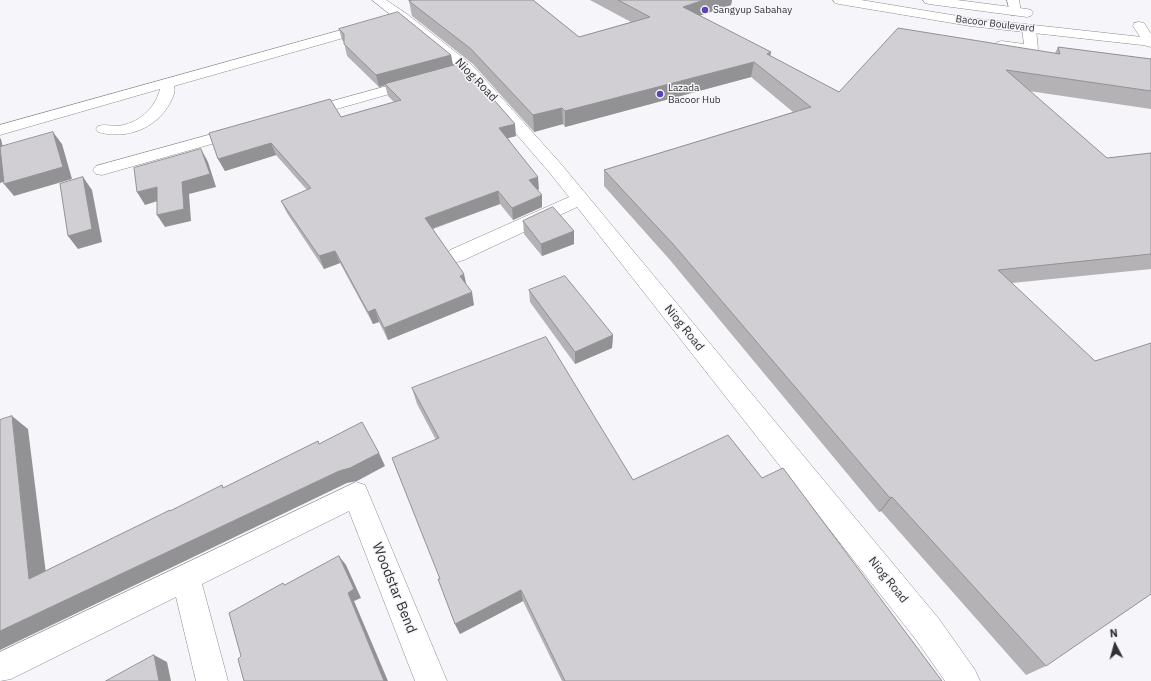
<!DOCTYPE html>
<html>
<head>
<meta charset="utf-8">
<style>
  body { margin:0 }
  #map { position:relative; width:1151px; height:681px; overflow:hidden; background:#f6f5fa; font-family:"IBM Plex Sans",sans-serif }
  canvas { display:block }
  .north { position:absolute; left:1095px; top:625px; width:40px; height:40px; -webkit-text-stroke:3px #f6f5fa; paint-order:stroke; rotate:354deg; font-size:11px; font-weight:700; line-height:16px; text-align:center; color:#313133 }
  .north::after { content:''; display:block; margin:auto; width:14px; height:18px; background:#313133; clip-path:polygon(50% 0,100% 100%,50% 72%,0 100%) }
</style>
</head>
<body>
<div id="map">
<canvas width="1151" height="681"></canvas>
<div class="north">N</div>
</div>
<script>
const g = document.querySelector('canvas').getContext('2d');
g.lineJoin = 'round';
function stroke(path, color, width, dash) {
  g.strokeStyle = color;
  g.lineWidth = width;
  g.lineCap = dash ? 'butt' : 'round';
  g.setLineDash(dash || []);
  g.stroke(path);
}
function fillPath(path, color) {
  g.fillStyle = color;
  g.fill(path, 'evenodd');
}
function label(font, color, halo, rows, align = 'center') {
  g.font = font + ' "IBM Plex Sans",sans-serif';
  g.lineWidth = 3;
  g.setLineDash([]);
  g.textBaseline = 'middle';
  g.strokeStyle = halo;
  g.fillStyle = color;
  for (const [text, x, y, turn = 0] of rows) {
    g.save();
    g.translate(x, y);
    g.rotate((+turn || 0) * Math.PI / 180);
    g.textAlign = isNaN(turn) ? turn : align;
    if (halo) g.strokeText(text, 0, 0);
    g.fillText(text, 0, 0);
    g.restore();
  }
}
const minor = new Path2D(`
  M 372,0 L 386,0 L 407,14 L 472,65 L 561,164 L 939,619 L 975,670 L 980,681 L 945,681 L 917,641 L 577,207 L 464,260 L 457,262 L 450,260 L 447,255 L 450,250 L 569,197 L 549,172 L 462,71 Z
  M 1007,0 L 1019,0 L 1021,12 L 1019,15 L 1011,15 Z
  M 370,22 L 375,23 L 376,26 L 375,29 L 174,86 C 176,92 173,97 170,103 C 156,129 126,140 98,132 L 96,129 L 98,126 C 105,124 110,126 117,126 C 138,124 155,109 160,89 L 0,135 L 0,125 Z
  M 1139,22 L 1144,23 L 1151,34 L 1151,47 L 1146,46 L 1133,26 L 1134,23 Z
  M 1029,25 L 1034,26 L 1036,29 L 1038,49 L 1036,52 C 1025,55 1008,51 997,48 L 995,45 L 997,42 L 1002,41 L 1024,44 L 1022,29 L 1024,26 Z
  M 416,78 L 421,79 L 423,82 L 421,85 L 305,118 L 300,116 L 297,113 L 300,110 Z
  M 241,126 L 247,128 L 249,131 L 247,134 L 102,175 L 96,174 L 93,170 L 96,166 Z
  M 356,482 L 365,485 L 447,681 L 415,681 L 349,511 L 202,584 L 228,681 L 196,681 L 176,597 L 11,679 L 0,681 L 0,652 Z`);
const major = new Path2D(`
  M 833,0 L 861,0 L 970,18 L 1151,38 L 1151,46 L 970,26 L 839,4 L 835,3 Z
  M 923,0 L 957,0 L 1027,9 L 1031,10 L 1033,13 L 1031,16 L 1027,17 L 929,4 L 925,3 Z`);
stroke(minor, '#8b8b8f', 1);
stroke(major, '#8b8b8f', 1);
fillPath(minor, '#fff');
fillPath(major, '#fff');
fillPath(new Path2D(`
  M 409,0 L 533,0 L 579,37 L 631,22 L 590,0 L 732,0 L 731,5 L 699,16 L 771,52 L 770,56 L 839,92 L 1055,53 L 1058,47 L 1151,59 L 1151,109 L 1029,91 L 1107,158 L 1151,153 L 1151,269 L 1012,283 L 1046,666 L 1026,675 L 881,511 L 879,512 L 670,260 L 604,186 L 604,170 L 793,112 L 751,77 L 565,127 L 563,124 L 534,132 L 473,64 L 412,16 L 409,1 L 411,1 Z
  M 339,29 L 451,55 L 453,65 L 516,136 L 508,138 L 539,189 L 537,190 L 542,195 L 542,207 L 513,220 L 500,204 L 433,229 L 466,284 L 474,305 L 388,340 L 379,322 L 373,324 L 340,263 L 324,269 L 287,213 L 281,201 L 307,190 L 276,155 L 225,171 L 218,159 L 341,117 L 394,102 L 388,96 L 385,85 L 379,87 L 347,56 L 344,42 L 342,40 Z
  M 523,221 L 574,231 L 574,244 L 542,256 L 524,234 Z
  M 529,290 L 613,335 L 612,348 L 575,364 L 530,302 Z
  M 412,388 L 633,480 L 762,478 L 942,681 L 562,681 L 523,601 L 460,634 L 455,624 L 440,579 L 436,440 L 417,404 Z`), '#b4b2b5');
fillPath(new Path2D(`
  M 704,0 L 732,0 L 731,5 L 681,22 L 683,7 Z
  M 771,52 L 767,67 L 763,69 L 767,54 Z
  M 451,55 L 453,66 L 379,87 L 376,75 Z
  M 754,62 L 751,77 L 565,127 L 565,111 Z
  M 562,108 L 563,124 L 534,132 L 533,115 Z
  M 515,124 L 516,136 L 501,140 L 499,128 Z
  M 53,132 L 62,144 L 72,179 L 14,196 L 4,184 Z
  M 0,138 L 1,139 L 10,180 L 0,183 Z
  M 271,143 L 276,155 L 225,171 L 218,159 Z
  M 201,149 L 208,162 L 216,187 L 189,194 L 191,221 L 165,227 L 157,215 Z
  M 83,177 L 92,190 L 102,242 L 78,249 L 68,236 Z
  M 538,177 L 539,189 L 529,193 L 529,180 Z
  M 157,187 L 164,199 L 145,205 L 137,192 Z
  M 498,191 L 500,204 L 428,230 L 425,218 Z
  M 542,195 L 542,207 L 513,220 L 512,208 Z
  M 574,231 L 574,244 L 542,256 L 541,244 Z
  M 335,251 L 340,263 L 324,269 L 319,256 Z
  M 464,274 L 467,287 L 460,276 Z
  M 472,292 L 474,305 L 388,340 L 384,328 Z
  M 375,309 L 379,322 L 373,324 L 368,312 Z
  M 613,335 L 612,348 L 575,364 L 575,352 Z
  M 12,416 L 28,429 L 48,590 L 29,579 Z
  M 379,453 L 385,466 L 357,481 L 347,483 L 0,650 L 0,631 L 339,471 Z
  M 892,497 L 881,511 L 879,512 L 890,498 Z
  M 339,556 L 346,565 L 361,598 L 354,601 L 388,681 L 384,681 L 348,593 Z
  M 521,590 L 523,601 L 460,634 L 455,624 Z
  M 154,655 L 167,662 L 171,681 L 159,681 Z`), '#929194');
const building = new Path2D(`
  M 413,0 L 533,0 L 579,37 L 650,17 L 618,0 L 704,0 L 683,7 L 771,52 L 767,54 L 839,92 L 898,28 L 1060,54 L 1058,47 L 1151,59 L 1151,91 L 1006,70 L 1107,158 L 1151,153 L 1151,254 L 998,270 L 1095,361 L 1151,343 L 1151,594 L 1046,666 L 892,497 L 890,498 L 673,244 L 604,170 L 811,107 L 754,62 L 565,111 L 562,108 L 533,115 L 471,49 L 409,1 Z
  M 398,12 L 451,55 L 376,75 L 344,44 L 344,34 L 339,29 Z
  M 462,63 L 515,124 L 499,128 L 538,177 L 529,180 L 542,195 L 512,208 L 498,191 L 425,218 L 464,274 L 460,276 L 472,292 L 384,328 L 375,309 L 368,312 L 335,251 L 319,256 L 281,201 L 311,188 L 271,143 L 218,159 L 209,133 L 330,99 L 341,117 L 401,100 L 385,84 Z
  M 53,132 L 63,167 L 4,184 L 0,147 Z
  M 201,149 L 210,174 L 182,182 L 184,209 L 157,215 L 157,187 L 137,192 L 134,168 Z
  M 83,177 L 92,229 L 68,236 L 60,184 Z
  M 553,207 L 574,231 L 541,244 L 523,221 Z
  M 565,276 L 613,335 L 575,352 L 529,290 Z
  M 546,337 L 633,480 L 728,435 L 762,478 L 783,468 L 942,681 L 565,681 L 521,590 L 455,624 L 438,579 L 440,579 L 392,458 L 439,438 L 412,388 Z
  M 12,416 L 29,579 L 170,510 L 170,511 L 222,485 L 223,488 L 318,441 L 319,444 L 362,422 L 379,453 L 350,468 L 339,471 L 0,631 L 0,420 Z
  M 339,556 L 354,589 L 348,593 L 384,681 L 244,681 L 238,659 L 241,656 L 229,613 L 283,583 L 284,585 Z
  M 154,655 L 159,681 L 106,681 Z`);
fillPath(building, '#d1cfd3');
stroke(building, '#929194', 1);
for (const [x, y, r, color] of [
  [705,10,4,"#5f42bb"],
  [660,94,4,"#5f42bb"]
]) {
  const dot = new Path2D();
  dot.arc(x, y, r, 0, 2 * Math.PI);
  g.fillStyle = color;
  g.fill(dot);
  stroke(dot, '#f6f5fa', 1.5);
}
label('10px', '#313133', '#f6f5fa', [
  ["Sangyup Sabahay",713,10],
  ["Lazada",668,88],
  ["Bacoor Hub",668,100]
], 'left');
label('10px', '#313133', '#f6f5fa', [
  ["Bacoor Boulevard",995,24,7]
]);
label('12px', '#313133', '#f6f5fa', [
  ["Niog Road",476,80,46],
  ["Niog Road",684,328,51],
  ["Niog Road",888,580,51]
]);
label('14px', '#313133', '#f6f5fa', [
  ["Woodstar Bend",394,588,68]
]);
</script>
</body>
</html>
